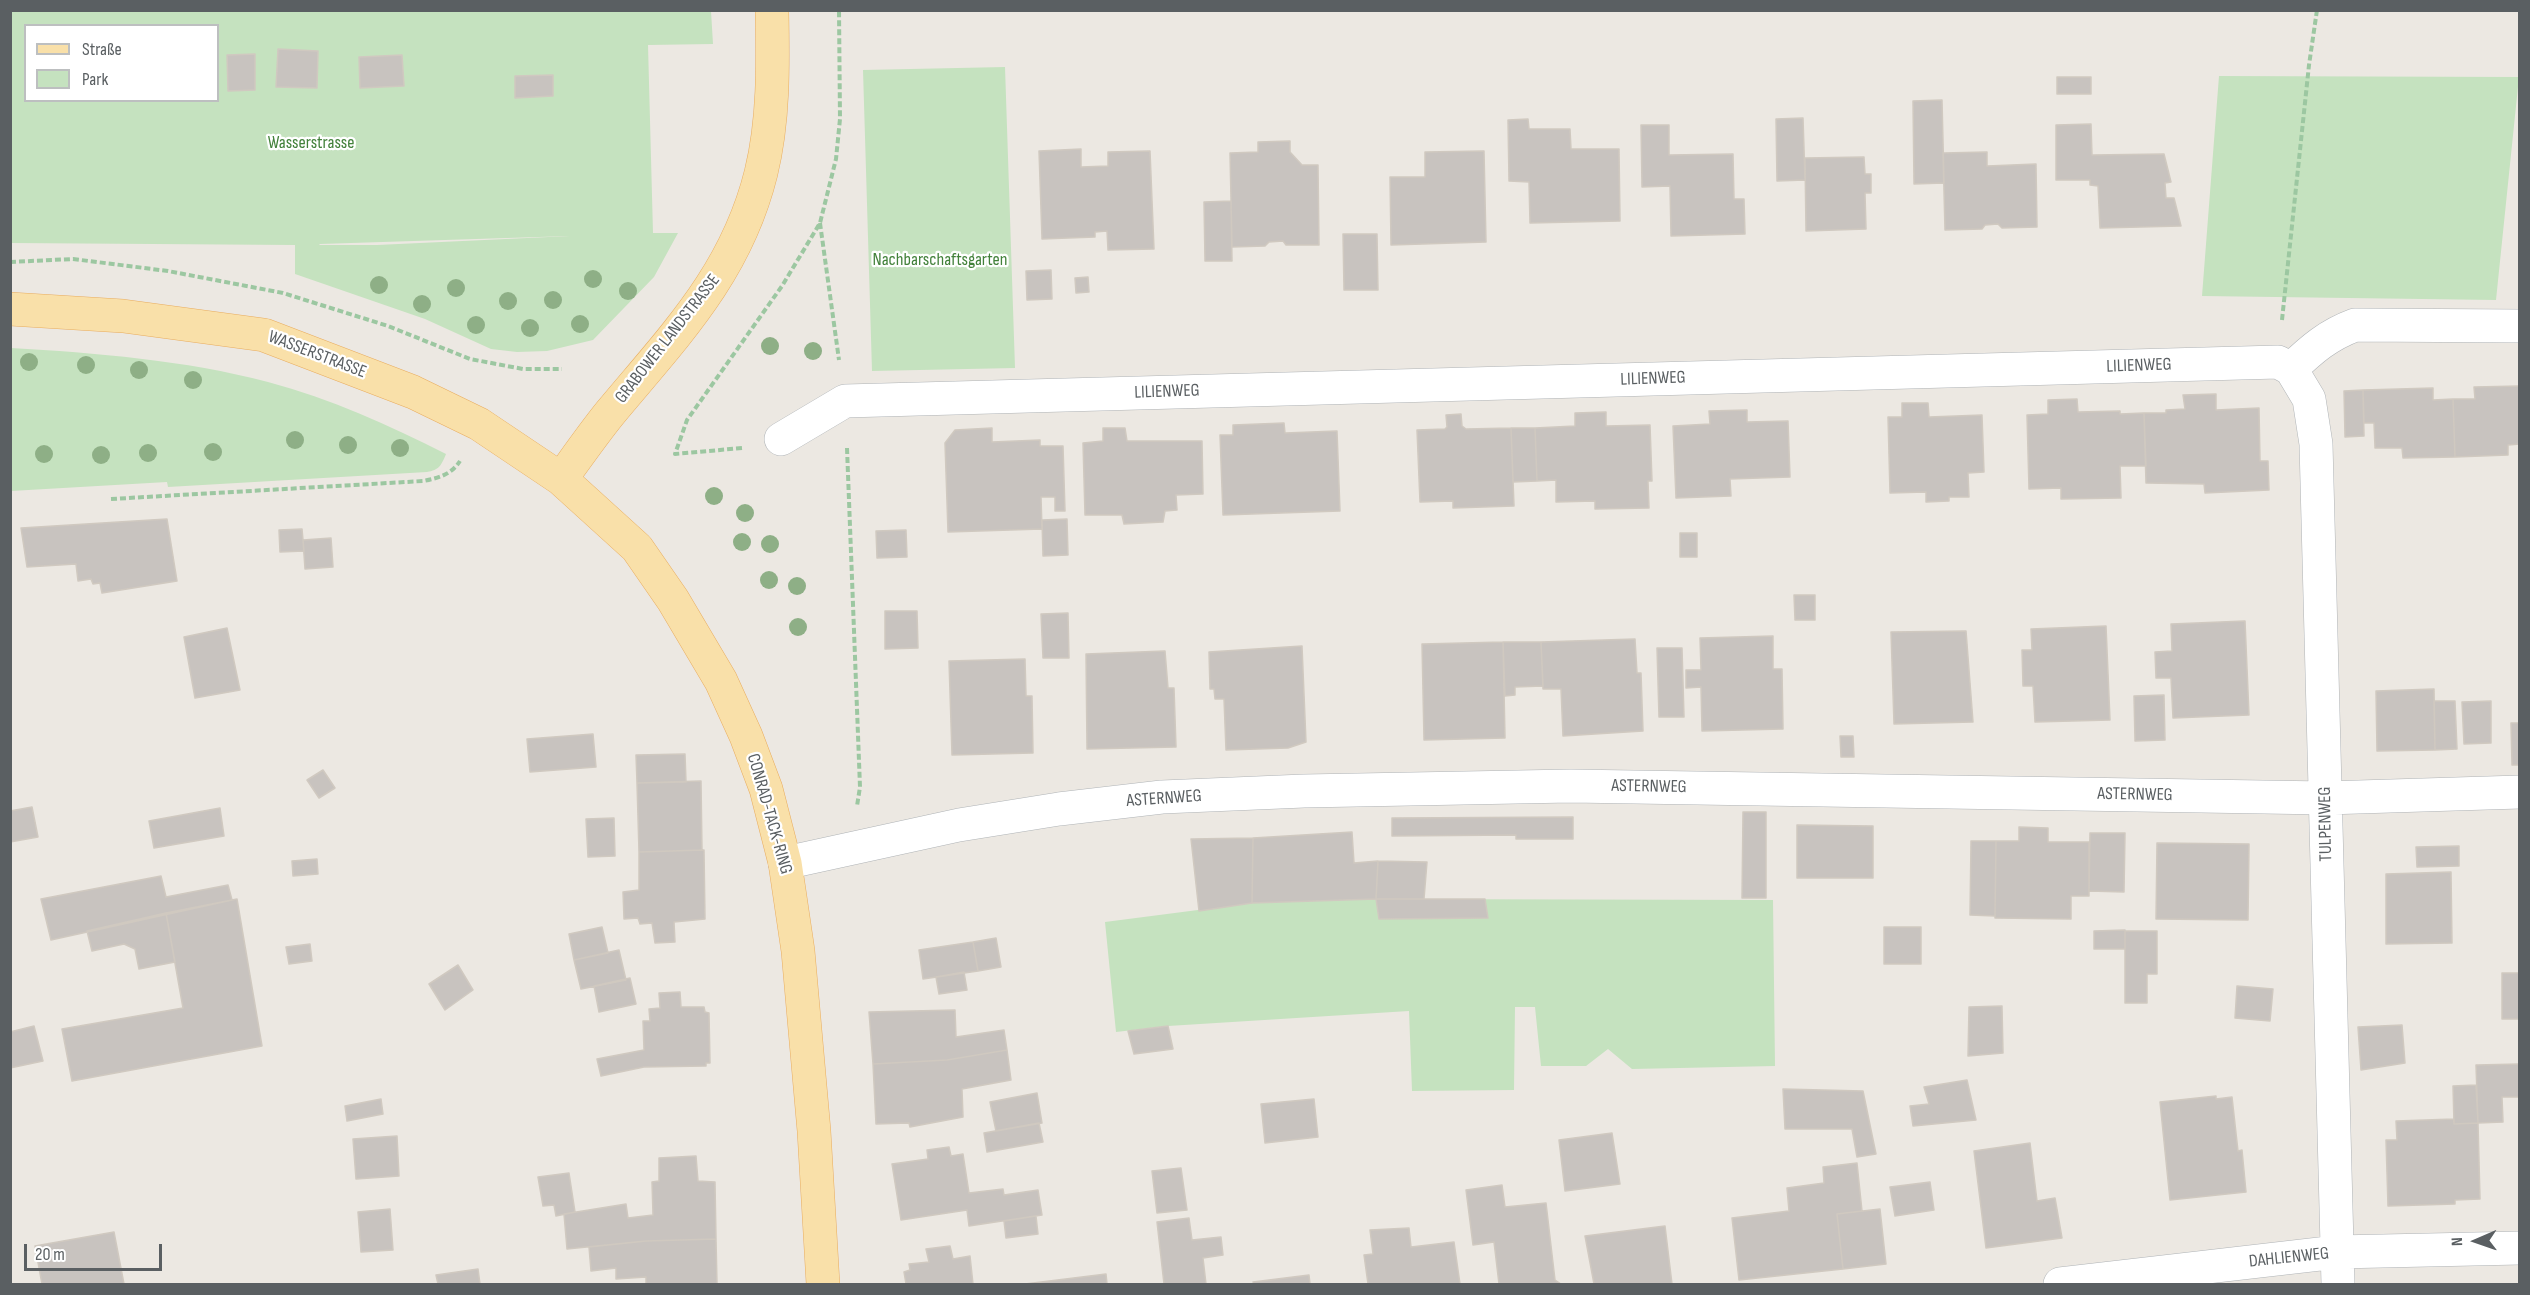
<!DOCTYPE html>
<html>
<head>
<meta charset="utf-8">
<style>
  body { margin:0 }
  #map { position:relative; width:2530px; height:1295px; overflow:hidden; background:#ece8e2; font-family:"Sofia Sans Condensed",sans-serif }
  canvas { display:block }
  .frame { position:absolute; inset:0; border:12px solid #5a5f62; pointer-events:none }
  .legend { position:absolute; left:24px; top:24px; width:195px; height:78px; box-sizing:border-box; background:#fff; border:2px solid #bdbfc0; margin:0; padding:8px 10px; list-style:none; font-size:18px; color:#5a5f62 }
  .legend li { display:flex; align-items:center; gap:12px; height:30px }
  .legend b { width:30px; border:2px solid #bdbfc0 }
  .north { position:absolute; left:2446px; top:1211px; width:60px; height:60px; -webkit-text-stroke:4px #fff; paint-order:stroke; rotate:268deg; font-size:16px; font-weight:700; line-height:24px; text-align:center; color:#5a5f62 }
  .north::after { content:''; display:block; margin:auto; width:21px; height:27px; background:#5a5f62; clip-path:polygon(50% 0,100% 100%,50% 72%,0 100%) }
  .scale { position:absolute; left:24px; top:1244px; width:138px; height:27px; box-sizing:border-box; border:3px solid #5a5f62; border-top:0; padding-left:8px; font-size:18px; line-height:21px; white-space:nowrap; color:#5a5f62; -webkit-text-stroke:4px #fff; paint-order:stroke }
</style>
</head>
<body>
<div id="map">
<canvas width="2530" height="1295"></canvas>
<div class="frame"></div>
<ul class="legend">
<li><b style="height:8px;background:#f9e0a9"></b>Straße</li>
<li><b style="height:16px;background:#c5e2bf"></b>Park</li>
</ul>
<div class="north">N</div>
<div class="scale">20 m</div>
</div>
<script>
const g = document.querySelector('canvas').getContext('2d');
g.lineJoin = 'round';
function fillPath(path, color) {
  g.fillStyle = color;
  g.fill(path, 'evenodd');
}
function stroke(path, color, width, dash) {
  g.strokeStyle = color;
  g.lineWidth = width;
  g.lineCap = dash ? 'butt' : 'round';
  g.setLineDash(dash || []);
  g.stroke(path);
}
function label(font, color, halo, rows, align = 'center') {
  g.font = font + ' "Sofia Sans Condensed",sans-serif';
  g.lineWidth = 4.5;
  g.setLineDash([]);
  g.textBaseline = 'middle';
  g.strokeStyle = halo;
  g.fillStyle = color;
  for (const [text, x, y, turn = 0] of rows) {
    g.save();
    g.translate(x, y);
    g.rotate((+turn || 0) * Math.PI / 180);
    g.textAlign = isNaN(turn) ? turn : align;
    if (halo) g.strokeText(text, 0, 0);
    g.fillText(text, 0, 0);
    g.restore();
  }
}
fillPath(new Path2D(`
  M 11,11 L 711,11 L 713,44 L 648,45 L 653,233 L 678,233 L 654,277 L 593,340 L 547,351 L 517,352 L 491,349 L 425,319 L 295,274 L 295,245 L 11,243 ZM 26,26 L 218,26 L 218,100 L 26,100 ZM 570,236 L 377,245 L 319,245 L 320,244 Z
  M 1005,67 L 1015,368 L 872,371 L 863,70 Z
  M 2219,76 L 2519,77 L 2496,300 L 2202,296 Z
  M 11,348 C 97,353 184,360 268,382 C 331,399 389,425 446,454 C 441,466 439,470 427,472 L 168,487 L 167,482 L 11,491 Z
  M 1376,899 L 1773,900 L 1775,1066 L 1632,1069 L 1608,1049 L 1586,1066 L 1541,1066 L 1535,1007 L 1515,1007 L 1514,1090 L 1412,1091 L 1409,1011 L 1168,1026 L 1116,1032 L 1105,922 L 1252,903 Z`), '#c5e2bf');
const building = new Path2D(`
  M 278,49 L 318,51 L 317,88 L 276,87 Z
  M 255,54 L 255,90 L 228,91 L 227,55 Z
  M 402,55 L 404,86 L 360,88 L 359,57 Z
  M 553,75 L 553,96 L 515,98 L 515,76 Z
  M 2057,77 L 2091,77 L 2091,94 L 2057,94 Z
  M 1942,100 L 1944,183 L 1914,184 L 1913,101 Z
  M 1803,118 L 1805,180 L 1777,181 L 1776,119 Z
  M 1528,119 L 1529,129 L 1570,129 L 1571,149 L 1619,149 L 1620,221 L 1530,223 L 1529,182 L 1509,181 L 1508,120 Z
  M 2091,124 L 2092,155 L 2164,154 L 2171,182 L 2165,183 L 2166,198 L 2174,198 L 2181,226 L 2100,228 L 2098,186 L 2090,185 L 2090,180 L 2056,180 L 2056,125 Z
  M 1641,125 L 1669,125 L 1669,155 L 1733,154 L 1734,199 L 1744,199 L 1745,234 L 1671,236 L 1670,186 L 1642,187 Z
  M 1290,141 L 1290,152 L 1302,165 L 1318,165 L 1319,245 L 1286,245 L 1283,241 L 1269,242 L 1265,246 L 1232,247 L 1230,153 L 1258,152 L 1258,142 Z
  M 1081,149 L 1081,167 L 1108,166 L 1108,152 L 1150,151 L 1154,249 L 1108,250 L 1107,231 L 1095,232 L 1095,237 L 1042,239 L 1039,151 Z
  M 1484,151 L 1486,242 L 1391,245 L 1390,177 L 1425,177 L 1425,152 Z
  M 1987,152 L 1987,166 L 2036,164 L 2037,227 L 2002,228 L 1998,224 L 1985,225 L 1982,229 L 1945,230 L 1943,153 Z
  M 1864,157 L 1865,174 L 1871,174 L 1871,193 L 1865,193 L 1866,229 L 1806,231 L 1805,158 Z
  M 1231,201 L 1232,261 L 1205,261 L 1204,202 Z
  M 1343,234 L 1377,234 L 1378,290 L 1344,290 Z
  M 1051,270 L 1052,299 L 1027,300 L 1026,271 Z
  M 1088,277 L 1089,292 L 1076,293 L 1075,278 Z
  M 2520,386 L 2520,444 L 2508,445 L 2508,455 L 2455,457 L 2453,399 L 2475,399 L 2474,387 Z
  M 2433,388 L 2433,400 L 2453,399 L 2455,457 L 2403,458 L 2402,448 L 2375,448 L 2374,423 L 2364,423 L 2363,390 Z
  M 2363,390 L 2364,436 L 2345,437 L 2344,391 Z
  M 2216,394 L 2216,410 L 2259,408 L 2260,461 L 2268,461 L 2269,490 L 2205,493 L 2204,484 L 2146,483 L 2144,413 L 2166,413 L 2166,410 L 2185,409 L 2183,395 Z
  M 2077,399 L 2078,412 L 2120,411 L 2120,414 L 2144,413 L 2146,466 L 2120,466 L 2121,498 L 2061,499 L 2061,488 L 2029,489 L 2027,415 L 2048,414 L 2048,400 Z
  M 1902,403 L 1928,403 L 1929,417 L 1982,415 L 1984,472 L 1968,473 L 1969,497 L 1949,497 L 1949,501 L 1926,502 L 1926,492 L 1890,493 L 1888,417 L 1902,417 Z
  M 1747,410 L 1747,422 L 1788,421 L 1790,477 L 1730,479 L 1731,496 L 1676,498 L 1673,426 L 1710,424 L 1709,411 Z
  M 1606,412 L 1606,426 L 1650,425 L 1652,481 L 1648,481 L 1649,508 L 1595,509 L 1595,501 L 1556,502 L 1556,480 L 1537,481 L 1535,428 L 1575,426 L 1575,413 Z
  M 1461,414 L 1462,426 L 1466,429 L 1511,428 L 1514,506 L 1453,508 L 1453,501 L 1420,502 L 1417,430 L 1445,429 L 1447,427 L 1446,415 Z
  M 1284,423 L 1285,433 L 1337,431 L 1340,511 L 1223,515 L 1220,435 L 1233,435 L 1233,425 Z
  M 992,428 L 992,442 L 1040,440 L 1040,446 L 1063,446 L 1065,511 L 1055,511 L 1055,497 L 1041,497 L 1042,529 L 948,532 L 945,443 L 955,430 Z
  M 1103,428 L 1125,428 L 1127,441 L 1202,441 L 1203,494 L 1176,495 L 1177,510 L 1165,511 L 1163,522 L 1124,524 L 1122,515 L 1085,515 L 1083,443 L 1103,441 Z
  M 1511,428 L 1535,428 L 1537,481 L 1513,482 Z
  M 167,519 L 177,581 L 102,593 L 100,583 L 93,584 L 91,579 L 78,581 L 76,564 L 27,567 L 21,528 Z
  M 1067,519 L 1068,555 L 1043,556 L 1042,520 Z
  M 302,529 L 304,551 L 280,552 L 279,530 Z
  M 906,530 L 907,557 L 877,558 L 876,531 Z
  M 1680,533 L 1697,533 L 1697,557 L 1680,557 Z
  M 331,538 L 333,567 L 305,569 L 303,540 Z
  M 1794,595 L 1815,595 L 1815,620 L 1795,620 Z
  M 885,611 L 917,611 L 918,648 L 885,649 Z
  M 1068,613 L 1069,658 L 1043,658 L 1041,614 Z
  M 2245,621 L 2249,715 L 2173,718 L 2171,678 L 2156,678 L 2155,652 L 2172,651 L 2171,624 Z
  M 2106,626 L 2110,720 L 2035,722 L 2033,686 L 2023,686 L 2022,650 L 2032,650 L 2031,629 Z
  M 227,628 L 240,690 L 195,698 L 184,637 Z
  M 1966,631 L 1973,722 L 1894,724 L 1891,632 Z
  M 1773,636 L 1773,669 L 1782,669 L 1783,729 L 1702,731 L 1701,687 L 1686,688 L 1686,670 L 1701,670 L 1700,638 Z
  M 1635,639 L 1637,673 L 1641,673 L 1643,731 L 1563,736 L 1561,689 L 1543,689 L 1541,642 Z
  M 1503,642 L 1505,738 L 1424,740 L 1422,644 Z
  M 1503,642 L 1541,642 L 1543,686 L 1515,687 L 1515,695 L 1505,696 Z
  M 1302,646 L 1306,742 L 1288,748 L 1226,750 L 1224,699 L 1215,699 L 1214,689 L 1210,689 L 1209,652 Z
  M 1657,648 L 1682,648 L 1684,717 L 1659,717 Z
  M 1165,651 L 1168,688 L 1174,688 L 1176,747 L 1087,749 L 1086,654 Z
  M 1025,659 L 1026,696 L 1032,696 L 1033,753 L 952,755 L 949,661 Z
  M 2434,689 L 2435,750 L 2377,751 L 2376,691 Z
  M 2164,695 L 2165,740 L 2135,741 L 2134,696 Z
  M 2434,701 L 2455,701 L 2457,749 L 2435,750 Z
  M 2491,701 L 2491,743 L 2464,744 L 2462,702 Z
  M 2511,723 L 2520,723 L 2520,765 L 2512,765 Z
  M 593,734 L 596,767 L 530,772 L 527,739 Z
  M 1840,736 L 1853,736 L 1854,757 L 1841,757 Z
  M 685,754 L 686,782 L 637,783 L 636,755 Z
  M 323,770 L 335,788 L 319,798 L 307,780 Z
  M 701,781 L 702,850 L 639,852 L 637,783 Z
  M 32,807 L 38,837 L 10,842 L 10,811 Z
  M 220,808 L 224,836 L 154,848 L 149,821 Z
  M 1743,812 L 1766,812 L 1766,898 L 1742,898 Z
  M 1573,817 L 1573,839 L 1516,839 L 1516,835 L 1392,836 L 1392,818 Z
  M 614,818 L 615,856 L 588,857 L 586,819 Z
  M 1797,825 L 1873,826 L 1873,878 L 1797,878 Z
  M 2019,827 L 2048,828 L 2048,842 L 2089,842 L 2089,896 L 2071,896 L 2071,919 L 1995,918 L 1996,841 L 2019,841 Z
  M 1352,832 L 1354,863 L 1378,861 L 1376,899 L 1252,903 L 1253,838 Z
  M 2090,833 L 2125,833 L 2124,892 L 2089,891 Z
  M 1253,838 L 1252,903 L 1199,911 L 1191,839 Z
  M 1971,841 L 1996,841 L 1995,916 L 1970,915 Z
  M 2157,843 L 2249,844 L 2248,920 L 2156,919 Z
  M 2459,846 L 2459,866 L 2417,867 L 2416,847 Z
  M 704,850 L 705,919 L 674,922 L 675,942 L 655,943 L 652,923 L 640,924 L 638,918 L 624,919 L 623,892 L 639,890 L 639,852 Z
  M 317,859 L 318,874 L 293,876 L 292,861 Z
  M 1378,861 L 1427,862 L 1424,899 L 1376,899 Z
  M 2451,872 L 2452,943 L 2386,944 L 2386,874 Z
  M 161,876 L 166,897 L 228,885 L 232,900 L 51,940 L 41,899 Z
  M 237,899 L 262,1046 L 72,1081 L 62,1029 L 183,1008 L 166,913 Z
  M 1376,899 L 1485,899 L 1488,918 L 1379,919 Z
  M 166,913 L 175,962 L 139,969 L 135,949 L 124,944 L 92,951 L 87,931 Z
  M 602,927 L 608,953 L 574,960 L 569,934 Z
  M 1884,927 L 1921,927 L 1921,964 L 1884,964 Z
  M 2125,930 L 2125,949 L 2094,949 L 2094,931 Z
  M 2125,931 L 2157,931 L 2157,974 L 2147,974 L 2147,1003 L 2125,1003 Z
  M 996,938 L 1001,967 L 978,971 L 973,942 Z
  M 973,942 L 978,971 L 923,979 L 919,950 Z
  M 310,944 L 312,961 L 289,964 L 286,947 Z
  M 619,950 L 626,980 L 581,989 L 574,960 Z
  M 458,965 L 473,990 L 445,1010 L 429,984 Z
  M 964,972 L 967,990 L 939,994 L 936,977 Z
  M 2502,973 L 2520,973 L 2520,1019 L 2502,1019 Z
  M 630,978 L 636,1004 L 599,1012 L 594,986 Z
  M 2237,986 L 2273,989 L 2270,1021 L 2235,1018 Z
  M 680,992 L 681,1007 L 704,1007 L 705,1012 L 709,1013 L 710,1063 L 706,1063 L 706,1066 L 644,1067 L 601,1076 L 597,1059 L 644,1050 L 643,1021 L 650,1021 L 649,1009 L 660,1008 L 659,993 Z
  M 2002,1006 L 2003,1053 L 1968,1056 L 1969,1007 Z
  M 955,1010 L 956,1037 L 1004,1030 L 1007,1050 L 947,1060 L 873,1064 L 869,1012 Z
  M 2402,1025 L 2405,1063 L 2361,1070 L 2358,1027 Z
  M 34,1026 L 43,1061 L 10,1068 L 10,1032 Z
  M 1168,1026 L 1173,1049 L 1134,1054 L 1128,1031 Z
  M 1007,1050 L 1011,1080 L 962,1089 L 963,1117 L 910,1127 L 909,1123 L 876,1124 L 873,1064 L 947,1060 Z
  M 2520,1064 L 2520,1097 L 2502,1097 L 2503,1122 L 2478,1123 L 2476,1065 Z
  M 1967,1080 L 1976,1120 L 1913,1126 L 1910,1106 L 1929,1104 L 1924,1087 Z
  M 2476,1085 L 2478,1123 L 2454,1124 L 2453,1086 Z
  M 1783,1089 L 1863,1091 L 1876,1154 L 1857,1157 L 1852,1129 L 1785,1129 Z
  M 1037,1093 L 1042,1123 L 996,1131 L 990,1102 Z
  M 2216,1096 L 2216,1099 L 2232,1097 L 2238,1151 L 2242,1150 L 2246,1192 L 2170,1200 L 2160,1102 Z
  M 381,1099 L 383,1114 L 347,1121 L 345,1106 Z
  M 1314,1099 L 1318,1137 L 1265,1143 L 1261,1104 Z
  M 2454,1119 L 2454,1124 L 2478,1123 L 2480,1199 L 2455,1200 L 2455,1204 L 2388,1206 L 2386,1140 L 2397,1140 L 2396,1121 Z
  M 1039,1123 L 1043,1142 L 987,1152 L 984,1133 Z
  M 1612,1133 L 1620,1184 L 1565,1191 L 1559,1140 Z
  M 397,1136 L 399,1176 L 356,1179 L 353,1139 Z
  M 2030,1143 L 2037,1201 L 2055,1198 L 2062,1238 L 1986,1248 L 1974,1151 Z
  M 949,1147 L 951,1156 L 963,1154 L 969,1193 L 1003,1189 L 1004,1195 L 1038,1190 L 1042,1215 L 969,1226 L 967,1210 L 901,1220 L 892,1164 L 928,1159 L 927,1150 Z
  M 696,1156 L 698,1181 L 715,1182 L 716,1239 L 646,1241 L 567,1249 L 564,1214 L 626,1204 L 628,1218 L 653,1215 L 652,1182 L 659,1181 L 659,1158 Z
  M 1857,1163 L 1862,1211 L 1837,1214 L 1843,1269 L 1739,1280 L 1732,1218 L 1789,1211 L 1787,1188 L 1824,1183 L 1823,1167 Z
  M 1181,1168 L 1187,1210 L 1157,1213 L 1152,1171 Z
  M 569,1173 L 575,1212 L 556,1216 L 554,1205 L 543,1206 L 538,1177 Z
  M 1930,1182 L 1934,1210 L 1895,1216 L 1890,1187 Z
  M 1502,1185 L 1505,1207 L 1546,1203 L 1555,1280 L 1561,1284 L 1499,1284 L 1494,1242 L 1473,1245 L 1466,1190 Z
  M 390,1209 L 393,1250 L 361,1252 L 358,1212 Z
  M 1880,1209 L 1886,1264 L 1843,1269 L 1837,1214 Z
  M 1036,1216 L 1038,1234 L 1006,1238 L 1004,1221 Z
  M 1189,1218 L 1192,1240 L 1221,1237 L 1223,1255 L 1203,1258 L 1206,1284 L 1164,1284 L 1157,1222 Z
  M 1665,1226 L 1672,1284 L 1594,1284 L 1585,1236 Z
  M 1409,1228 L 1411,1247 L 1454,1242 L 1460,1284 L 1368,1284 L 1364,1255 L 1373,1254 L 1370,1230 Z
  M 114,1232 L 124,1284 L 42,1284 L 35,1246 Z
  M 716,1239 L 717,1284 L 646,1284 L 646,1277 L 616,1279 L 616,1268 L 591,1271 L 589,1247 L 646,1241 Z
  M 950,1246 L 953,1259 L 970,1256 L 973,1284 L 906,1284 L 904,1272 L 910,1270 L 909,1264 L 929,1262 L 926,1249 Z
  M 478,1269 L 480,1284 L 438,1284 L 436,1275 Z
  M 1106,1274 L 1107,1284 L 1025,1284 Z
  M 1309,1275 L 1310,1284 L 1254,1284 L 1253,1282 Z`);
fillPath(building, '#c8c3bf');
stroke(building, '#d0c9c0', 1.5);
const minor = new Path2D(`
  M 2291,369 L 2309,399 L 2316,444 L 2338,1284
  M 2291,369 C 2312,349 2328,335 2355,325 L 2520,326
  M 781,439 L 845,401 L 2278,362 L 2291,369
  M 785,863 L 959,825 L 1059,809 L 1162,797 L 1304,791 L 1571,786 L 2326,798 L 2520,792
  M 2060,1284 L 2337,1252 L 2520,1248`);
const major = new Path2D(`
  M 10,309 L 123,316 L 264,335 L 413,392 L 479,424 L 561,479 L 637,548 L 673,600 L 721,681 L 746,736 L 766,789 L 785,863 L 798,951 L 814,1131 L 823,1284
  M 561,479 C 577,457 593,434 610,413 C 674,336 736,274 761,173 C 774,120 773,65 772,10`);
stroke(minor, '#afb3b6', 34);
stroke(major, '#e8ac5f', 34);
stroke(new Path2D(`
  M 820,223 L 839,360
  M 10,262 L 73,259 L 168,271 L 283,293 L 388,326 L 470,359 L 523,369 L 562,369
  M 2282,320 L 2309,65 L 2317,10
  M 742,448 L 675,454 L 687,420 L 782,286 L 820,223 L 836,159 L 840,119 L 839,10
  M 847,448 L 860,787 L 857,806
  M 111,499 L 423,481 C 438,478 451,475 460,461`), '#9cc7a1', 4, [6, 3]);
stroke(minor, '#fff', 33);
stroke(major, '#f9e0a9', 33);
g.fillStyle = '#8eaf86';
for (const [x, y] of [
  [593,279],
  [379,285],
  [456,288],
  [628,291],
  [553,300],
  [508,301],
  [422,304],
  [580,324],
  [476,325],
  [530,328],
  [770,346],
  [813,351],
  [29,362],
  [86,365],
  [139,370],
  [193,380],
  [295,440],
  [348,445],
  [400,448],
  [213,452],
  [148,453],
  [44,454],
  [101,455],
  [714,496],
  [745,513],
  [742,542],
  [770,544],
  [769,580],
  [797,586],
  [798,627]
]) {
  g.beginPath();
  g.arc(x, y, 9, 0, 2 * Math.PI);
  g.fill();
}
label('18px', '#42813a', '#fff', [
  ["Wasserstrasse",311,143],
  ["Nachbarschaftsgarten",940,260]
]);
label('18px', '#5a5f62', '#fff', [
  ["GRABOWER LANDSTRASSE",668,339,-52],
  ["WASSERSTRASSE",317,355,21],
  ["LILIENWEG",2139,366,-2],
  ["LILIENWEG",1653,379,-2],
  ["LILIENWEG",1167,392,-2],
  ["ASTERNWEG",1649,787,1],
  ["ASTERNWEG",2135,795,1],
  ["ASTERNWEG",1164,799,-4],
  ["CONRAD-TACK-RING",769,814,74],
  ["TULPENWEG",2326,824,-91],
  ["DAHLIENWEG",2289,1258,-6]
]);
</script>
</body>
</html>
